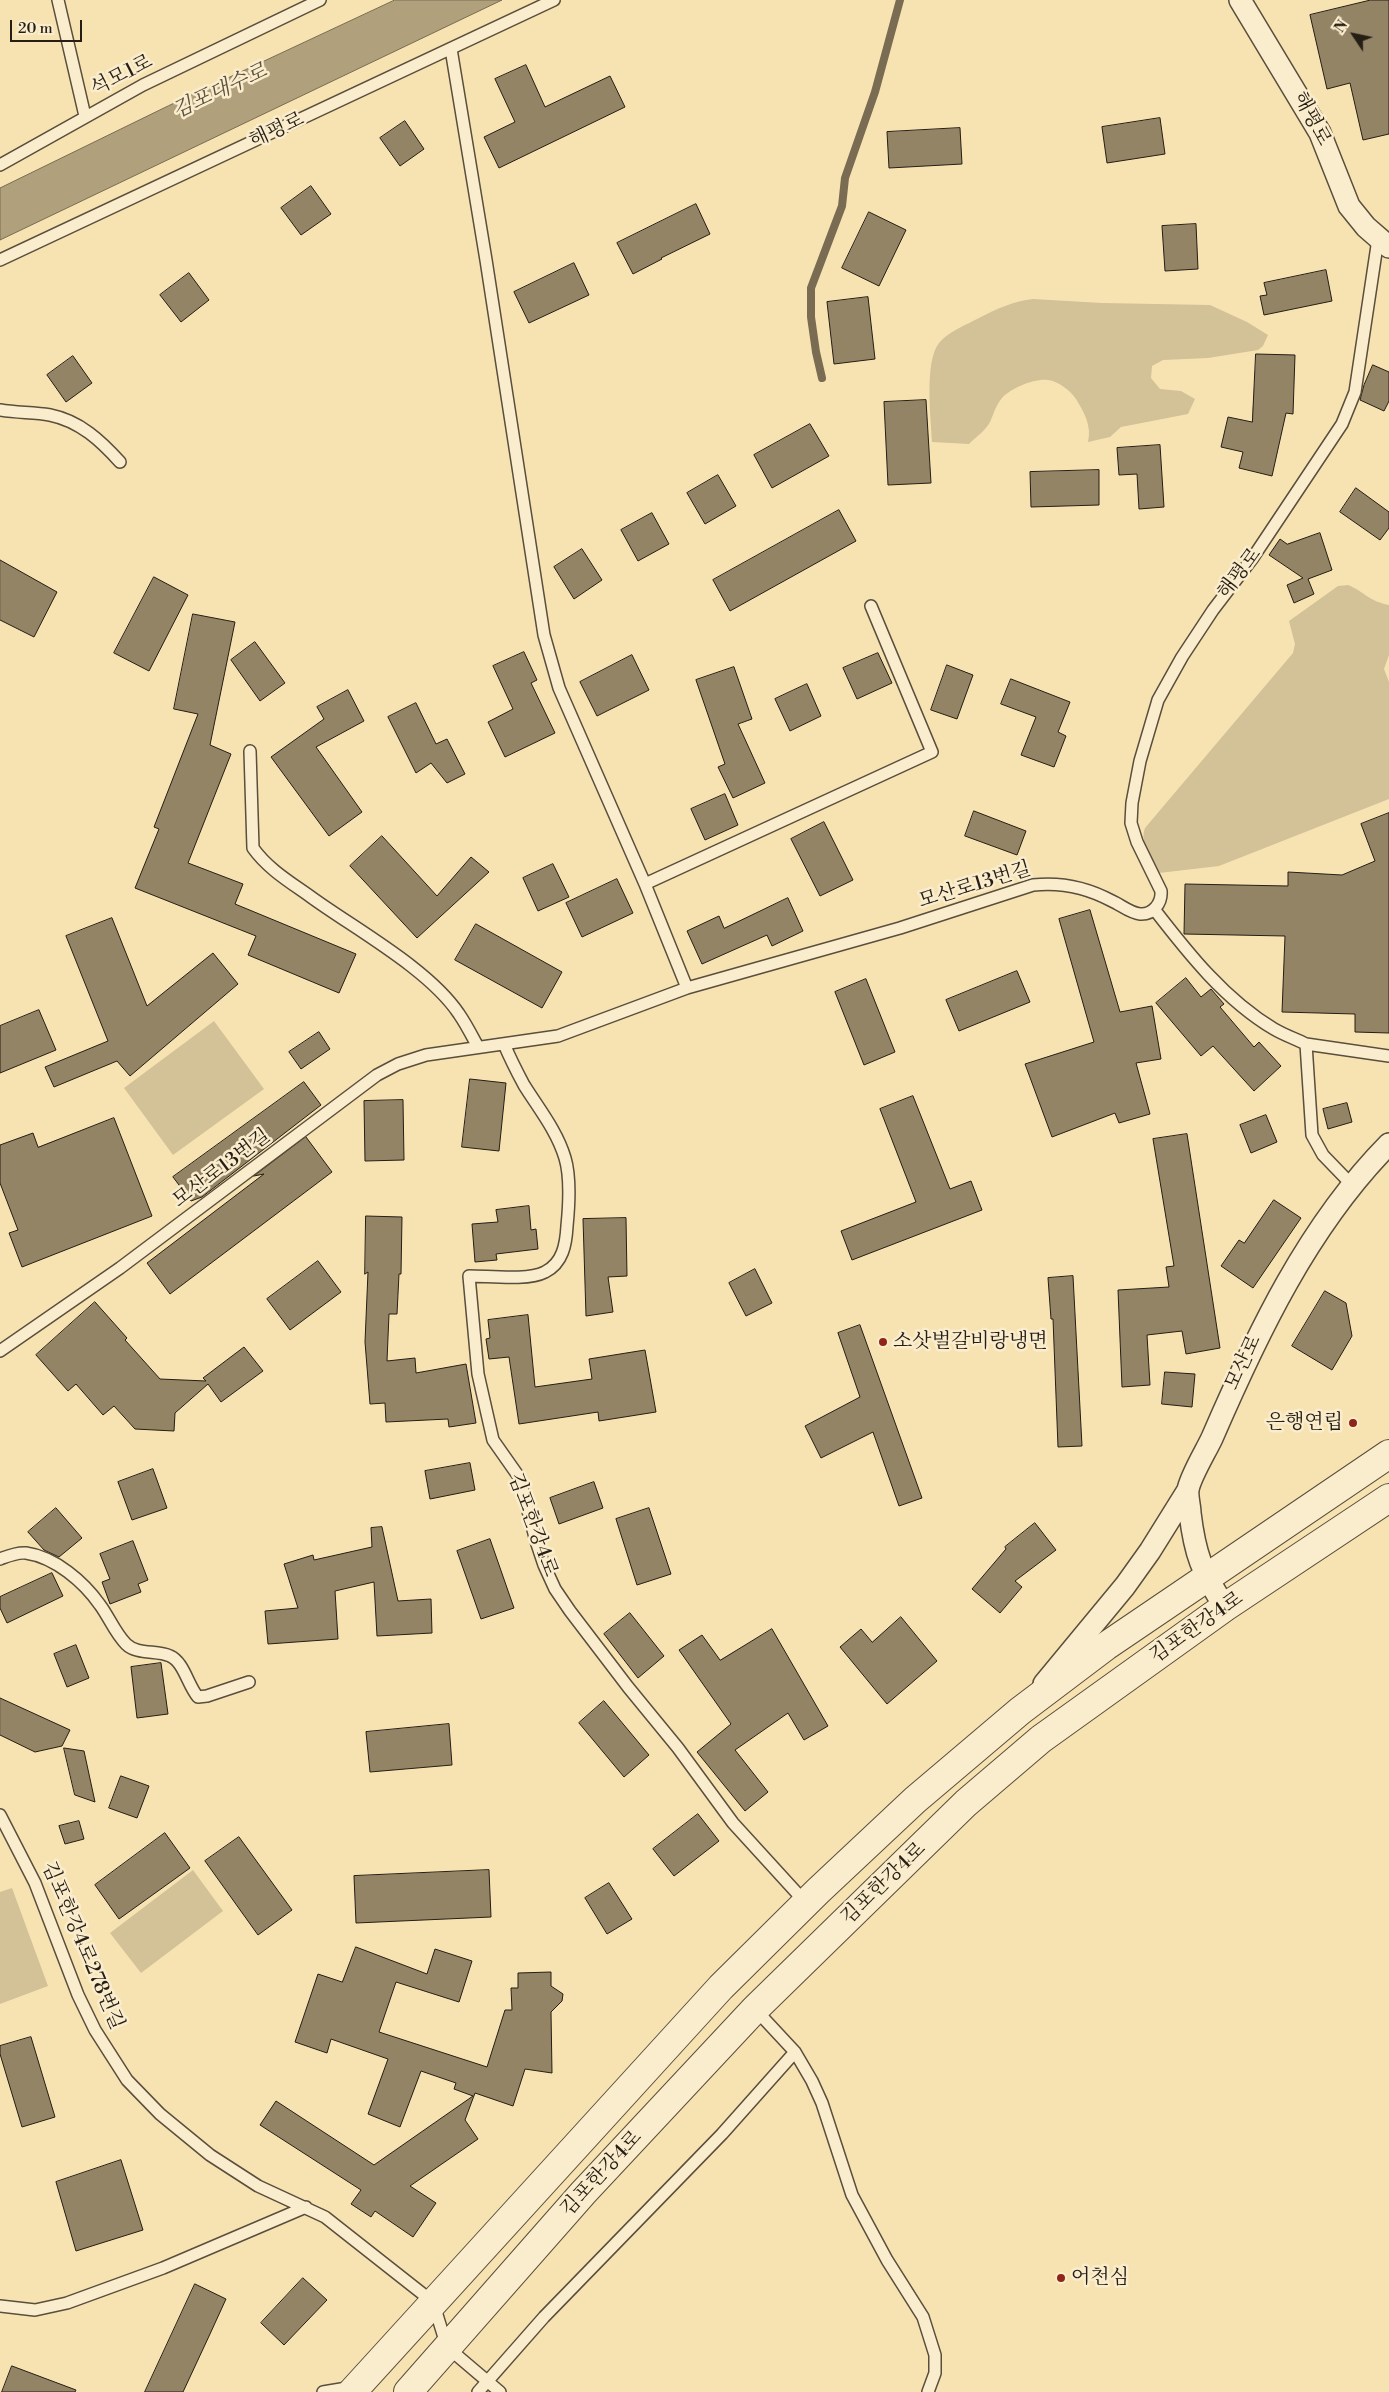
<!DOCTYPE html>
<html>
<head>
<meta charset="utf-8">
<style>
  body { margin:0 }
  #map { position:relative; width:1389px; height:2392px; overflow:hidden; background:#f7e3b2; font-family:"Libre Bodoni",serif }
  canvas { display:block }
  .north { position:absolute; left:1329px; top:10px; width:50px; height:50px; -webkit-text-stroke:4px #faedcd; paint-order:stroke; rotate:304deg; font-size:14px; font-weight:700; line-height:20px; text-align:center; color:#261d14 }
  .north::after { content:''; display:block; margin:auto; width:18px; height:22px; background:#261d14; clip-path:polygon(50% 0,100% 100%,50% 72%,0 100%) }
  .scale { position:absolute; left:10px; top:20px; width:72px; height:22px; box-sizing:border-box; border:2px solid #261d14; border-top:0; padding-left:6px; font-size:15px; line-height:18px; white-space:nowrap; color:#261d14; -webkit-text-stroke:4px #faedcd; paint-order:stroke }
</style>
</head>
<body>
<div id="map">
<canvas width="1389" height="2392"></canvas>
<div class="north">N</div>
<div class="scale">20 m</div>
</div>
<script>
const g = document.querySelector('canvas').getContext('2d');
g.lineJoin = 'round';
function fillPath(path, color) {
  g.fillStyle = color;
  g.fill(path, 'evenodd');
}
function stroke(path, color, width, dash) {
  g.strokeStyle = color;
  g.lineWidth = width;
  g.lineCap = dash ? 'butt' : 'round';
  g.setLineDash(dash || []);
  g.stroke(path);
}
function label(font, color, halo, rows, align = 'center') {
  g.font = font + ' "Libre Bodoni","Noto Serif KR",serif';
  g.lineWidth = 5;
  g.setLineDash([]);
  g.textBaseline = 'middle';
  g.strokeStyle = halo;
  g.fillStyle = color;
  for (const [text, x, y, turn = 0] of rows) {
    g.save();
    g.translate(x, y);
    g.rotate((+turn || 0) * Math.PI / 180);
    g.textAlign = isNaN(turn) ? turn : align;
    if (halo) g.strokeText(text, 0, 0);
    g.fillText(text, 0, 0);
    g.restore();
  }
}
fillPath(new Path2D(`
  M 1033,299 L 1102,303 L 1210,305 L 1247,322 L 1268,335 L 1263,346 L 1258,350 L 1208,358 L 1163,360 L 1152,366 L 1151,378 L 1160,389 L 1181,391 L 1195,399 L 1188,414 L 1121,427 L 1110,437 L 1088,442 C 1092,426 1084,412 1076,399 C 1071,391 1058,381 1048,380 C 1035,378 1011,388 1002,398 C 996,405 994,413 990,422 C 986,430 976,437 969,444 L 932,442 C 931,418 924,362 939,343 C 949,331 966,325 979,318 C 996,309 1014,301 1033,299 Z
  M 1348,585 C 1365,592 1368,601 1389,605 L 1389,655 L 1384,669 L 1389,682 L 1389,799 L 1219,866 L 1159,873 C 1152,859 1139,844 1145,828 L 1293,653 L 1295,644 L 1289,621 L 1338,586 Z
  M 214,1021 L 264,1089 L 173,1155 L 124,1088 Z
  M 193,1870 L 223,1911 L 141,1973 L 110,1933 Z
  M 12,1888 L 48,1986 L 0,2004 L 0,1892 Z`), '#d3c197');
const water = new Path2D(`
  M 395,0 L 502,0 L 0,240 L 0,188 L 168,106 Z`);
fillPath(water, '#b0a07c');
stroke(water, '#796c52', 1);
stroke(new Path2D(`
  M 822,378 L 816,352 L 811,317 L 811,288 L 842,206 L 845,178 L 875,92 L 900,0`), '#796c52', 8);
const building = new Path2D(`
  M 1371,0 L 1389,0 L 1389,134 L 1363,140 L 1350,83 L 1327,89 L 1310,15 Z
  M 526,65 L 545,107 L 610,76 L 625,107 L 499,168 L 484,137 L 515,122 L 495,79 Z
  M 1160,118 L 1165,154 L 1107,163 L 1102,127 Z
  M 405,121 L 424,149 L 400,166 L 380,138 Z
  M 960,128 L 962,164 L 889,168 L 887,132 Z
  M 311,186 L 331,214 L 301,235 L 281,208 Z
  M 696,204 L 710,234 L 661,258 L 662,259 L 633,274 L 617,243 Z
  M 869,212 L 906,230 L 879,286 L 842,268 Z
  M 1196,224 L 1198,269 L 1165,271 L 1162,226 Z
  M 574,263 L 589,295 L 529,323 L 514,292 Z
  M 1326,270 L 1332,301 L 1264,315 L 1260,296 L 1267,295 L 1264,283 Z
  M 189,273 L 209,300 L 181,322 L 160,295 Z
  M 868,297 L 875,359 L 834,364 L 827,302 Z
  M 1256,354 L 1295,355 L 1293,414 L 1286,413 L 1272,476 L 1239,468 L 1243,452 L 1221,447 L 1228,417 L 1252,422 Z
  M 73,356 L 92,383 L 66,402 L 47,375 Z
  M 1373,365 L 1389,372 L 1389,401 L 1384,411 L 1360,400 L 1364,385 Z
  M 926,400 L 931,483 L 888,485 L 884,402 Z
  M 810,424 L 829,456 L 772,488 L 754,455 Z
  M 1160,445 L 1164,507 L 1139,509 L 1137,474 L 1119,475 L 1117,448 Z
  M 1099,470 L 1099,505 L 1031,507 L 1030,472 Z
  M 718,475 L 736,506 L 705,524 L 687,493 Z
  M 1356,488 L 1389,512 L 1389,528 L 1380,540 L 1340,512 Z
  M 839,510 L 856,541 L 730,611 L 713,580 Z
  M 652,513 L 669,544 L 638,561 L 621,530 Z
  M 1320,533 L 1332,570 L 1308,579 L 1314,594 L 1294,603 L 1287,585 L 1303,578 L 1269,555 L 1280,539 L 1287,544 Z
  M 582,549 L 602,580 L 574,599 L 554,567 Z
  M 0,560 L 57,592 L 34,637 L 0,620 Z
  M 154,577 L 188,595 L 149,671 L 114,653 Z
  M 193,614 L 235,622 L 210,745 L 231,754 L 188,863 L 243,884 L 235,904 L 356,954 L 339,993 L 248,955 L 256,936 L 135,888 L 159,829 L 154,827 L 198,714 L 174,709 Z
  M 255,642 L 285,683 L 260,701 L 231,660 Z
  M 524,652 L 537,680 L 531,683 L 555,733 L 505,757 L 488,722 L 513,709 L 493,666 Z
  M 878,653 L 892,683 L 857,699 L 843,668 Z
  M 632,655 L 649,690 L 597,716 L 580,682 Z
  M 947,665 L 973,675 L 957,719 L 931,710 Z
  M 734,667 L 752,719 L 738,724 L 765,783 L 733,798 L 718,767 L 725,764 L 696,680 Z
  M 1011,679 L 1070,702 L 1058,732 L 1066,736 L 1054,767 L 1021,755 L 1036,717 L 1001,704 Z
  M 807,684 L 821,716 L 790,731 L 775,699 Z
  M 348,690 L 364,721 L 316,747 L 362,812 L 329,836 L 271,757 L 324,719 L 317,707 Z
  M 416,703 L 436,744 L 447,739 L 465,774 L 447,783 L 431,763 L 416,773 L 388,717 Z
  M 725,794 L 738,825 L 705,840 L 691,809 Z
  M 974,811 L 1026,831 L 1017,855 L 965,836 Z
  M 1389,813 L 1389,1033 L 1355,1032 L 1355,1014 L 1282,1012 L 1285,936 L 1184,934 L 1185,884 L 1288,886 L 1288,872 L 1342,875 L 1375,861 L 1361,824 Z
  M 824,822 L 853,880 L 820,896 L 791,839 Z
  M 382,836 L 437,896 L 471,857 L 489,872 L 417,938 L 350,866 Z
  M 553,864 L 569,897 L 538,911 L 523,878 Z
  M 617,879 L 633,913 L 582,937 L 566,903 Z
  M 788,898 L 803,931 L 772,946 L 767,935 L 702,964 L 687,931 L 719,916 L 724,928 Z
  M 1090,910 L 1120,1012 L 1152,1006 L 1161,1059 L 1136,1063 L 1150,1114 L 1119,1123 L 1115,1113 L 1052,1137 L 1025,1064 L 1094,1042 L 1059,919 Z
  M 112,918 L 147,1006 L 213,953 L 238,984 L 130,1076 L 117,1061 L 54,1087 L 45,1067 L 108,1041 L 66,936 Z
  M 476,924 L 562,972 L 542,1008 L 455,960 Z
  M 1017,971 L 1030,1002 L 959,1031 L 946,1000 Z
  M 1186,978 L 1201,997 L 1211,989 L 1224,1004 L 1220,1007 L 1254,1047 L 1259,1042 L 1281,1066 L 1254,1091 L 1213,1046 L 1201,1056 L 1156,1003 Z
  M 866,979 L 895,1052 L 864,1065 L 835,992 Z
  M 39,1010 L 56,1050 L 0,1073 L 0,1026 Z
  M 319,1032 L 330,1049 L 301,1069 L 289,1052 Z
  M 470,1079 L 506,1083 L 499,1151 L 462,1147 Z
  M 304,1082 L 321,1105 L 202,1197 L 191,1201 L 173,1177 Z
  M 913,1096 L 950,1189 L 971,1181 L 982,1210 L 852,1260 L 841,1231 L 916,1202 L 880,1109 Z
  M 403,1100 L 404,1160 L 365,1161 L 364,1101 Z
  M 1347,1103 L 1352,1122 L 1328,1129 L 1323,1109 Z
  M 1266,1115 L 1277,1142 L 1251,1153 L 1240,1125 Z
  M 114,1118 L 152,1216 L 22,1267 L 9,1233 L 18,1230 L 0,1183 L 0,1145 L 33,1133 L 38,1147 Z
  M 1187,1134 L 1220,1348 L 1186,1354 L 1182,1331 L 1147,1335 L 1150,1385 L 1122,1387 L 1118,1290 L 1169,1287 L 1166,1267 L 1174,1266 L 1153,1139 Z
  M 306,1137 L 332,1172 L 170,1294 L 147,1263 L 264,1174 L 254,1176 Z
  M 1274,1200 L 1301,1218 L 1253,1288 L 1221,1266 L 1239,1240 L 1244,1243 Z
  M 529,1206 L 531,1230 L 536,1229 L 538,1249 L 496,1254 L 497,1260 L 475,1262 L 472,1224 L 498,1222 L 496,1210 Z
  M 366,1216 L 402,1217 L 401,1274 L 399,1274 L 397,1314 L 389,1314 L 387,1361 L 415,1358 L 416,1373 L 466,1364 L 476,1423 L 449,1427 L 448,1419 L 386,1422 L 385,1403 L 370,1404 L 365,1342 L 368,1272 L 365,1274 Z
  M 626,1218 L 627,1276 L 608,1277 L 613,1312 L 586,1316 L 583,1219 Z
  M 318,1261 L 341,1292 L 290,1330 L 267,1299 Z
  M 755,1269 L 772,1303 L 746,1316 L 729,1283 Z
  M 1073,1276 L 1082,1446 L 1058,1447 L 1053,1319 L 1051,1319 L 1048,1278 Z
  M 1325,1291 L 1346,1303 L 1352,1336 L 1332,1370 L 1292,1346 Z
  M 95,1302 L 127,1338 L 125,1340 L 160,1379 L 206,1381 L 203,1378 L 244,1347 L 263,1371 L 221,1402 L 208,1384 L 175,1413 L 174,1431 L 135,1429 L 114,1406 L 103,1415 L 76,1384 L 68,1391 L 36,1355 Z
  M 528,1315 L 535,1387 L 592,1379 L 589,1359 L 645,1350 L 656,1412 L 599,1421 L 598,1412 L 519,1424 L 509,1357 L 489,1359 L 486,1339 L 490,1338 L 488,1320 Z
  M 860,1325 L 922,1498 L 899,1506 L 873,1432 L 821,1458 L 805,1426 L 860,1397 L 838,1333 Z
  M 1165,1372 L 1195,1374 L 1192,1407 L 1162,1404 Z
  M 470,1463 L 475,1490 L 430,1499 L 425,1471 Z
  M 153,1469 L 167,1508 L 132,1520 L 118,1482 Z
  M 594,1482 L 603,1508 L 559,1524 L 550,1498 Z
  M 56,1508 L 82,1538 L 59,1557 L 44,1550 L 28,1532 Z
  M 649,1508 L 671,1574 L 637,1585 L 616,1519 Z
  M 1035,1523 L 1056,1550 L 1015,1581 L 1022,1587 L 1000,1613 L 972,1589 L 1006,1549 L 1005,1547 Z
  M 382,1527 L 398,1601 L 431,1599 L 432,1633 L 377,1636 L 374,1582 L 335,1591 L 338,1639 L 268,1644 L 265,1611 L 298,1608 L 284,1564 L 313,1555 L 314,1560 L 372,1547 L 371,1528 Z
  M 490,1539 L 514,1608 L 481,1619 L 457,1551 Z
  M 133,1541 L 148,1580 L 138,1584 L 141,1592 L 110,1604 L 102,1582 L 110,1579 L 100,1554 Z
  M 52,1573 L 63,1596 L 7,1623 L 0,1608 L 0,1597 Z
  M 630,1613 L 664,1656 L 638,1678 L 604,1634 Z
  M 901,1617 L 937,1661 L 887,1704 L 840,1647 L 861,1629 L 872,1642 Z
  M 772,1629 L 828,1726 L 804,1740 L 788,1713 L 735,1750 L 768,1792 L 745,1811 L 697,1752 L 731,1724 L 679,1650 L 702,1635 L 720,1660 Z
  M 76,1645 L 89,1678 L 67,1687 L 54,1654 Z
  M 161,1663 L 168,1714 L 137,1718 L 131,1667 Z
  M 0,1698 L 70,1730 L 62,1746 L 35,1752 L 0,1735 Z
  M 604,1701 L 649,1755 L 624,1777 L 579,1723 Z
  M 449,1724 L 452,1765 L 370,1772 L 366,1732 Z
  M 64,1748 L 84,1751 L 95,1802 L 75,1795 Z
  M 121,1776 L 149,1786 L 137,1818 L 109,1808 Z
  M 698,1814 L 719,1841 L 674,1876 L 653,1849 Z
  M 79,1821 L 84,1839 L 65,1844 L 59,1826 Z
  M 165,1833 L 190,1868 L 119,1919 L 95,1885 Z
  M 239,1837 L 292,1910 L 258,1935 L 205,1861 Z
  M 489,1870 L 491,1917 L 356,1923 L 354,1876 Z
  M 609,1883 L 632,1919 L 607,1934 L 585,1898 Z
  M 356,1947 L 427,1974 L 435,1949 L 472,1961 L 459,2002 L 396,1982 L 379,2032 L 487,2067 L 505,2010 L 512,2010 L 511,1988 L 518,1988 L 518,1973 L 551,1972 L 551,1986 L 563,1994 L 562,2001 L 551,2012 L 552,2073 L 525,2069 L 513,2106 L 475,2093 L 465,2120 L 478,2139 L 410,2186 L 436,2203 L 413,2237 L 375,2211 L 371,2217 L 351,2204 L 361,2190 L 260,2125 L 276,2101 L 374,2165 L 473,2096 L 454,2089 L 456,2083 L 421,2071 L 400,2127 L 368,2114 L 388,2059 L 331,2039 L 327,2053 L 295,2042 L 318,1974 L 342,1982 Z
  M 31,2037 L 55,2117 L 22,2127 L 0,2054 L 0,2046 Z
  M 121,2160 L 143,2230 L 76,2251 L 56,2182 Z
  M 303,2278 L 327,2300 L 284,2345 L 261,2323 Z
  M 195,2284 L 226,2299 L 210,2334 L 183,2392 L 145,2392 Z
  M 12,2366 L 76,2390 L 75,2392 L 2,2392 Z`);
fillPath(building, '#938466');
stroke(building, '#261d14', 1);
const service = new Path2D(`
  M 58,0 L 85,116
  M 451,49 L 486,260 L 544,635 L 559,688 L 645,884
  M 0,165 L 143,85 L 320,0
  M 0,260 L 554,0
  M 0,410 C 17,413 34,412 50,415 C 80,421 101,441 120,462
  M 250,751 L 253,848 C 268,869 290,882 311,897 C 355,929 429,969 459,1014 C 466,1024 472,1036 478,1047
  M 1154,909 C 1188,953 1225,1000 1274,1029 C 1284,1035 1296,1039 1306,1044 L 1312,1135 L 1323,1155 L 1352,1185
  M 687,988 L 645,884 L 932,752 L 871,606
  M 504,1044 C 510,1058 517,1072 524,1085 C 539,1109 557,1131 565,1158 C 571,1178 569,1206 567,1226 C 566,1244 563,1263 545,1272 C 528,1281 489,1276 469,1276 L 478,1374 L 493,1440 L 519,1477 L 536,1541 L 544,1565 L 555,1589 L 570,1611 L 628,1687 L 678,1748 L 733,1823 L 806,1903
  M 1306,1044 L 1389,1056
  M 0,1351 L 120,1268 L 377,1075 L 398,1064 L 426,1055 L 558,1036 L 687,988 L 900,928 L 1033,885 C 1060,882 1088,888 1112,901 C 1121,905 1130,913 1140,914 C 1153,915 1162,903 1161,891 L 1137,842 L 1131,823 L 1132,803 L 1140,761 L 1158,700 L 1182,657 L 1213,610 L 1252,559 L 1342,424 L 1355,392 L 1378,239
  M 0,1559 C 8,1556 17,1552 26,1553 C 55,1557 84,1582 100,1605 C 109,1617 115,1633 126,1644 C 137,1655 157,1650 170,1656 C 184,1662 188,1686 198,1697 L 207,1696 L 249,1682
  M 0,1815 L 35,1883 L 78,1995 L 95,2030 L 127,2080 L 160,2114 L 210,2155 L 258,2186 L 325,2217 L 433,2302 L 447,2347 L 500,2392
  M 755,2009 L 795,2052 L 812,2081 L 822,2103 L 852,2195 L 887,2260 L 923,2317 L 935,2355 L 935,2373 L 928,2392
  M 0,2306 L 35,2310 L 67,2303 L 163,2268 L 306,2207
  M 323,2392 L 353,2387
  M 478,2392 L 544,2317 L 722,2134 L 795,2052`);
const minor = new Path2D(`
  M 1240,0 L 1320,133 L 1349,206 L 1366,227 L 1389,247
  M 1225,1607 C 1202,1572 1195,1555 1190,1513 C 1190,1506 1187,1497 1188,1490 C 1190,1477 1206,1451 1212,1438 C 1257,1334 1308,1226 1389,1144
  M 1044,1684 L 1125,1586 L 1150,1551 L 1188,1490`);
const tertiary = new Path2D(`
  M 352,2392 L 721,1987 L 818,1891 L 915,1800 L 1020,1711 L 1106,1646 L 1389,1454
  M 408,2392 L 583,2193 L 755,2009 L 966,1803 L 1041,1739 L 1225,1607 L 1389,1498`);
stroke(service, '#5a4e3c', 14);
stroke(minor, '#5a4e3c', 24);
stroke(tertiary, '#5a4e3c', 30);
stroke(service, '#faedcd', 11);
stroke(minor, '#faedcd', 21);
stroke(tertiary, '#faedcd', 28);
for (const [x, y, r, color] of [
  [883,1342,5,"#8f2418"],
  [1353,1423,5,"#8f2418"],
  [1061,2278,5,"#8f2418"]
]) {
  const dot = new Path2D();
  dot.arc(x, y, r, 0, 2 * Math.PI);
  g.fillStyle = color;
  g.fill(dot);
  stroke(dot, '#faedcd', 2);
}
label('20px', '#261d14', '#faedcd', [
  ["석모1로",122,76,-27],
  ["해평로",1311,119,62],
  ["해평로",277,131,-25],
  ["해평로",1240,574,-53],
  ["모산로13번길",975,886,-17],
  ["모산로13번길",222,1169,-37],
  ["모산로",1244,1363,-65],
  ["김포한강4로",532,1525,70],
  ["김포한강4로",1197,1628,-35],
  ["김포한강4로",884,1884,-44],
  ["김포한강4로278번길",82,1946,67],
  ["김포한강4로",602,2174,-47]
]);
label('20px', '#261d14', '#faedcd', [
  ["소삿벌갈비랑냉면",893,1342],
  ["은행연립",1343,1423,"right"],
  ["어천심",1071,2278]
], 'left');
label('italic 21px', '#5d513e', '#faedcd', [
  ["김포대수로",220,92,-25]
]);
</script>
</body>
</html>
